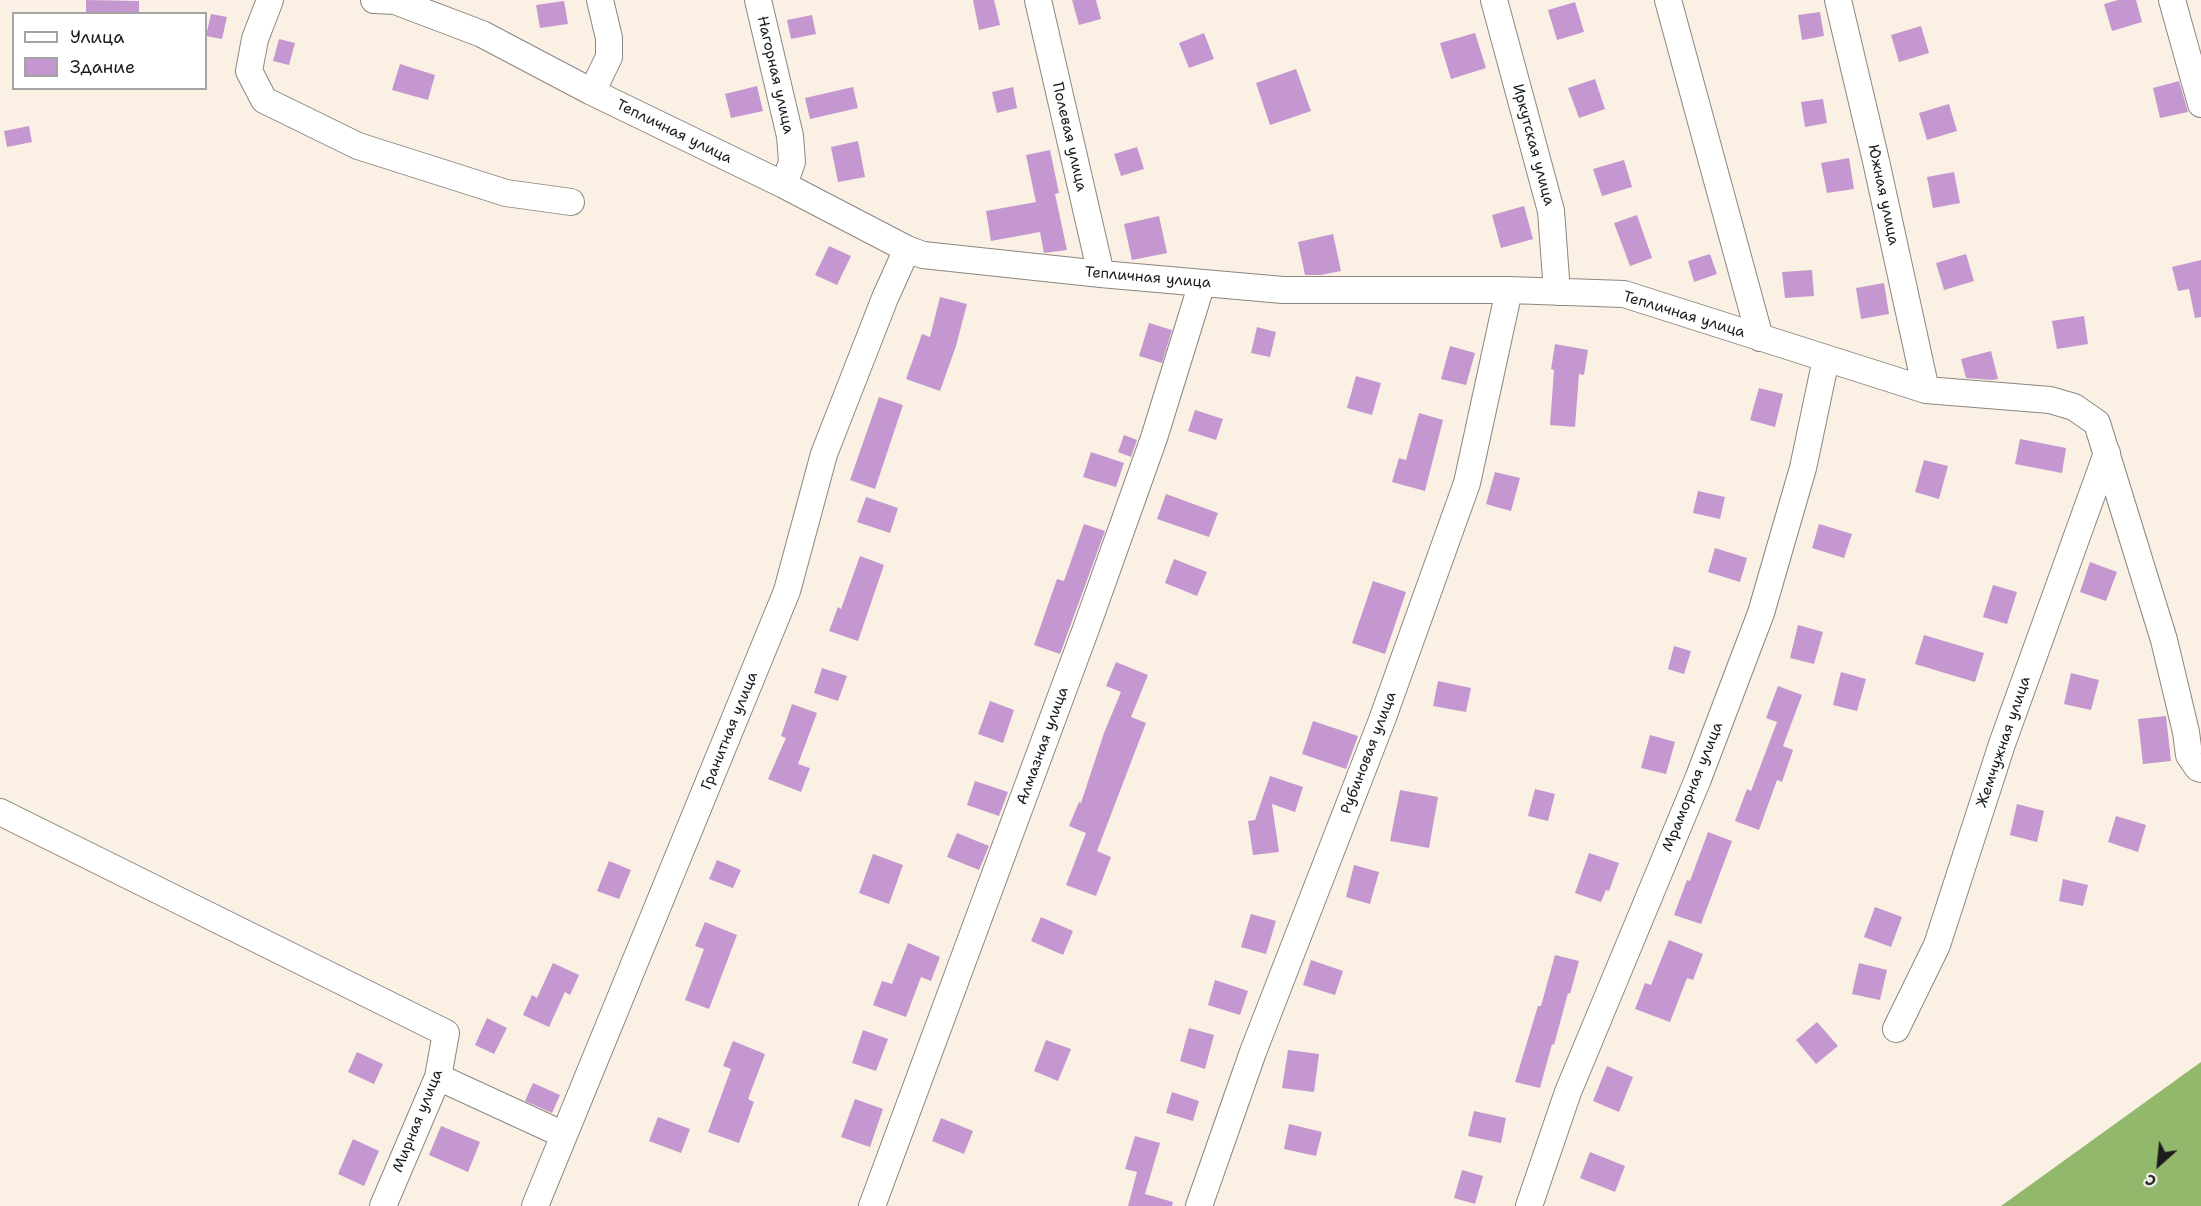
<!DOCTYPE html>
<html>
<head>
<meta charset="utf-8">
<style>
  body { margin:0 }
  #map { position:relative; width:2201px; height:1206px; overflow:hidden; background:#faf0e3; font-family:"Shantell Sans",sans-serif }
  canvas { display:block }
  .legend { position:absolute; left:12px; top:12px; width:195px; height:78px; box-sizing:border-box; background:#fff; border:2px solid #a4a4a4; margin:0; padding:8px 10px; list-style:none; font-size:18px; color:#1c1c1c }
  .legend li { display:flex; align-items:center; gap:12px; height:30px }
  .legend b { width:30px; border:2px solid #a4a4a4 }
  .north { position:absolute; left:2129px; top:1134px; width:60px; height:60px; -webkit-text-stroke:4px #fff; paint-order:stroke; rotate:207deg; font-size:16px; font-weight:700; line-height:24px; text-align:center; color:#1c1c1c }
  .north::after { content:''; display:block; margin:auto; width:21px; height:27px; background:#1c1c1c; clip-path:polygon(50% 0,100% 100%,50% 72%,0 100%) }
</style>
</head>
<body>
<div id="map">
<canvas width="2201" height="1206"></canvas>
<ul class="legend">
<li><b style="height:8px;background:#fff"></b>Улица</li>
<li><b style="height:16px;background:#c597d0"></b>Здание</li>
</ul>
<div class="north">С</div>
</div>
<script>
const g = document.querySelector('canvas').getContext('2d');
g.lineJoin = 'round';
function fillPath(path, color) {
  g.fillStyle = color;
  g.fill(path, 'evenodd');
}
function stroke(path, color, width, dash) {
  g.strokeStyle = color;
  g.lineWidth = width;
  g.lineCap = dash ? 'butt' : 'round';
  g.setLineDash(dash || []);
  g.stroke(path);
}
function label(font, color, halo, rows, align = 'center') {
  g.font = font + ' "Shantell Sans",sans-serif';
  g.lineWidth = 4.5;
  g.setLineDash([]);
  g.textBaseline = 'middle';
  g.strokeStyle = halo;
  g.fillStyle = color;
  for (const [text, x, y, turn = 0] of rows) {
    g.save();
    g.translate(x, y);
    g.rotate((+turn || 0) * Math.PI / 180);
    g.textAlign = isNaN(turn) ? turn : align;
    if (halo) g.strokeText(text, 0, 0);
    g.fillText(text, 0, 0);
    g.restore();
  }
}
fillPath(new Path2D(`
  M 2201,1062 L 2201,1206 L 2001,1206 Z`), '#92b86c');
fillPath(new Path2D(`
  M 86,0 L 139,1 L 139,14 L 86,14 Z
  M 973,0 L 994,0 L 1000,25 L 979,30 Z
  M 1072,0 L 1096,0 L 1101,19 L 1079,25 Z
  M 2118,0 L 2136,0 L 2142,22 L 2112,31 L 2104,4 Z
  M 564,1 L 568,24 L 540,28 L 536,5 Z
  M 1575,2 L 1584,32 L 1557,40 L 1548,10 Z
  M 1820,12 L 1824,36 L 1802,40 L 1798,15 Z
  M 211,14 L 227,17 L 222,39 L 206,36 Z
  M 812,15 L 816,34 L 791,39 L 787,20 Z
  M 1921,26 L 1929,53 L 1899,62 L 1891,35 Z
  M 1204,33 L 1214,59 L 1189,68 L 1179,43 Z
  M 1475,33 L 1486,68 L 1451,79 L 1440,43 Z
  M 279,39 L 295,43 L 289,65 L 273,61 Z
  M 400,64 L 435,75 L 428,100 L 392,90 Z
  M 1296,69 L 1311,111 L 1270,125 L 1256,83 Z
  M 1595,79 L 1605,109 L 1579,118 L 1568,88 Z
  M 2179,81 L 2188,112 L 2160,118 L 2153,88 Z
  M 757,86 L 763,111 L 731,118 L 725,94 Z
  M 853,87 L 858,108 L 810,119 L 805,98 Z
  M 1013,87 L 1017,108 L 997,113 L 992,92 Z
  M 1823,99 L 1827,123 L 1805,127 L 1801,102 Z
  M 1949,104 L 1957,131 L 1927,140 L 1919,113 Z
  M 29,126 L 32,142 L 7,147 L 4,131 Z
  M 858,141 L 865,177 L 838,182 L 831,147 Z
  M 1137,147 L 1144,169 L 1121,176 L 1114,154 Z
  M 1050,150 L 1059,193 L 1055,194 L 1067,250 L 1044,253 L 1040,232 L 991,241 L 986,211 L 1036,202 L 1026,155 Z
  M 1849,158 L 1854,189 L 1827,193 L 1821,163 Z
  M 1624,160 L 1632,187 L 1602,196 L 1593,169 Z
  M 1954,172 L 1960,203 L 1933,208 L 1927,177 Z
  M 1524,206 L 1533,239 L 1501,248 L 1492,215 Z
  M 1637,215 L 1652,258 L 1630,266 L 1614,223 Z
  M 1159,216 L 1167,253 L 1132,260 L 1124,224 Z
  M 1333,234 L 1341,271 L 1321,275 L 1305,275 L 1298,242 Z
  M 829,246 L 851,256 L 837,285 L 815,275 Z
  M 1710,254 L 1717,274 L 1694,282 L 1688,261 Z
  M 1966,254 L 1974,281 L 1944,290 L 1936,263 Z
  M 2201,260 L 2201,317 L 2195,318 L 2189,289 L 2178,291 L 2172,267 Z
  M 1812,270 L 1814,296 L 1785,298 L 1782,272 Z
  M 1884,283 L 1889,314 L 1861,319 L 1856,288 Z
  M 940,297 L 967,304 L 956,346 L 940,391 L 906,379 L 922,334 L 930,337 Z
  M 2084,316 L 2088,344 L 2057,349 L 2052,321 Z
  M 1149,323 L 1172,330 L 1162,363 L 1139,356 Z
  M 1257,327 L 1276,332 L 1270,357 L 1251,353 Z
  M 1555,344 L 1588,350 L 1584,375 L 1579,374 L 1575,427 L 1550,425 L 1554,370 L 1551,369 Z
  M 1450,346 L 1475,353 L 1466,385 L 1441,379 Z
  M 1991,351 L 1998,379 L 1992,380 L 1966,378 L 1961,359 Z
  M 1356,376 L 1381,383 L 1372,415 L 1347,408 Z
  M 1759,388 L 1783,394 L 1775,427 L 1750,420 Z
  M 879,397 L 903,405 L 875,489 L 850,480 Z
  M 1195,410 L 1223,419 L 1216,440 L 1188,431 Z
  M 1419,413 L 1443,420 L 1425,491 L 1392,482 L 1399,458 L 1406,460 Z
  M 1124,435 L 1137,440 L 1131,457 L 1118,452 Z
  M 2020,439 L 2066,448 L 2062,473 L 2015,464 Z
  M 1091,452 L 1124,463 L 1116,487 L 1083,477 Z
  M 1924,460 L 1948,466 L 1939,499 L 1915,492 Z
  M 1495,472 L 1520,478 L 1511,511 L 1486,504 Z
  M 1698,491 L 1725,497 L 1720,519 L 1693,513 Z
  M 1166,494 L 1218,513 L 1209,537 L 1157,519 Z
  M 866,497 L 898,508 L 890,533 L 857,522 Z
  M 1084,524 L 1105,531 L 1060,654 L 1034,645 L 1057,579 L 1064,581 Z
  M 1819,524 L 1852,534 L 1844,558 L 1812,548 Z
  M 1715,548 L 1747,558 L 1740,582 L 1708,572 Z
  M 860,556 L 884,565 L 858,641 L 829,631 L 838,607 L 841,609 Z
  M 1174,559 L 1207,572 L 1197,596 L 1165,583 Z
  M 2090,562 L 2117,572 L 2106,601 L 2080,592 Z
  M 1373,581 L 1406,592 L 1385,654 L 1352,643 Z
  M 1993,585 L 2017,592 L 2007,624 L 1983,617 Z
  M 1798,625 L 1823,632 L 1814,664 L 1790,658 Z
  M 1924,635 L 1984,653 L 1975,682 L 1915,664 Z
  M 1674,646 L 1691,651 L 1684,674 L 1668,669 Z
  M 1116,662 L 1148,675 L 1131,717 L 1146,723 L 1097,851 L 1111,857 L 1096,896 L 1066,885 L 1086,833 L 1069,826 L 1079,802 L 1081,803 L 1104,733 L 1121,692 L 1106,686 Z
  M 822,668 L 847,676 L 838,701 L 814,693 Z
  M 1841,672 L 1866,679 L 1857,711 L 1833,705 Z
  M 2071,673 L 2099,680 L 2091,710 L 2064,704 Z
  M 1438,681 L 1471,688 L 1466,712 L 1433,706 Z
  M 1778,686 L 1802,695 L 1783,746 L 1793,750 L 1782,782 L 1777,780 L 1759,830 L 1735,821 L 1747,789 L 1751,791 L 1777,722 L 1766,718 Z
  M 990,701 L 1014,710 L 1003,743 L 978,734 Z
  M 792,704 L 817,713 L 798,764 L 810,768 L 801,792 L 768,779 L 786,738 L 781,736 Z
  M 2166,716 L 2171,761 L 2143,764 L 2138,719 Z
  M 1313,721 L 1358,736 L 1346,769 L 1302,754 Z
  M 1650,735 L 1675,742 L 1666,774 L 1641,768 Z
  M 1270,776 L 1303,787 L 1295,812 L 1272,804 L 1279,852 L 1253,855 L 1248,821 L 1255,820 Z
  M 975,781 L 1008,792 L 999,816 L 967,805 Z
  M 1535,789 L 1555,794 L 1548,821 L 1528,816 Z
  M 1400,790 L 1438,797 L 1429,848 L 1390,841 Z
  M 2017,804 L 2044,811 L 2037,842 L 2010,835 Z
  M 2116,816 L 2146,825 L 2138,852 L 2108,842 Z
  M 1708,832 L 1732,841 L 1701,924 L 1674,915 L 1687,880 L 1690,881 Z
  M 957,833 L 989,846 L 979,870 L 947,857 Z
  M 1589,853 L 1619,863 L 1609,891 L 1606,890 L 1601,902 L 1575,893 Z
  M 873,854 L 903,865 L 889,904 L 859,893 Z
  M 717,860 L 741,870 L 733,888 L 709,879 Z
  M 609,861 L 631,870 L 619,899 L 597,891 Z
  M 1354,865 L 1379,872 L 1370,904 L 1346,897 Z
  M 2063,879 L 2088,885 L 2083,906 L 2059,901 Z
  M 1875,907 L 1902,917 L 1891,947 L 1864,937 Z
  M 1251,914 L 1276,921 L 1266,954 L 1241,947 Z
  M 1041,917 L 1073,931 L 1063,955 L 1031,941 Z
  M 705,922 L 737,935 L 709,1009 L 685,1000 L 704,949 L 695,946 Z
  M 1669,940 L 1703,954 L 1693,980 L 1687,978 L 1670,1022 L 1635,1009 L 1645,983 L 1651,985 Z
  M 908,943 L 940,957 L 931,981 L 921,977 L 906,1017 L 873,1005 L 882,981 L 892,984 Z
  M 1555,955 L 1579,961 L 1570,994 L 1568,993 L 1554,1045 L 1552,1044 L 1540,1088 L 1515,1082 L 1538,1006 L 1541,1006 Z
  M 1311,960 L 1343,971 L 1335,995 L 1303,985 Z
  M 553,963 L 579,975 L 570,995 L 565,992 L 549,1027 L 523,1015 L 532,995 L 537,998 Z
  M 1859,963 L 1887,970 L 1880,1000 L 1852,994 Z
  M 1215,980 L 1248,991 L 1240,1015 L 1208,1005 Z
  M 487,1018 L 507,1028 L 494,1054 L 475,1045 Z
  M 1817,1022 L 1838,1046 L 1816,1064 L 1796,1040 Z
  M 1189,1028 L 1214,1035 L 1205,1069 L 1180,1061 Z
  M 863,1030 L 888,1039 L 876,1071 L 852,1063 Z
  M 1046,1040 L 1071,1049 L 1058,1081 L 1034,1071 Z
  M 733,1041 L 765,1054 L 748,1099 L 754,1102 L 739,1143 L 708,1132 L 731,1069 L 723,1066 Z
  M 1288,1050 L 1319,1054 L 1314,1092 L 1282,1088 Z
  M 357,1052 L 383,1064 L 374,1084 L 348,1072 Z
  M 1607,1066 L 1633,1077 L 1619,1112 L 1593,1101 Z
  M 533,1083 L 560,1095 L 552,1113 L 525,1101 Z
  M 1172,1092 L 1199,1101 L 1193,1121 L 1166,1113 Z
  M 855,1099 L 883,1109 L 870,1147 L 841,1137 Z
  M 1474,1111 L 1506,1118 L 1501,1143 L 1468,1136 Z
  M 658,1117 L 690,1129 L 681,1153 L 649,1141 Z
  M 941,1118 L 973,1131 L 964,1154 L 932,1141 Z
  M 1289,1124 L 1322,1132 L 1316,1156 L 1284,1149 Z
  M 441,1126 L 480,1142 L 468,1172 L 429,1155 Z
  M 1135,1136 L 1160,1143 L 1145,1194 L 1173,1202 L 1172,1206 L 1128,1206 L 1137,1172 L 1125,1169 Z
  M 353,1139 L 379,1151 L 364,1186 L 338,1174 Z
  M 1590,1152 L 1625,1166 L 1615,1192 L 1580,1178 Z
  M 1462,1170 L 1483,1176 L 1475,1204 L 1454,1198 Z`), '#c597d0');
const minor = new Path2D(`
  M 270,0 L 255,39 L 249,71 L 264,100 L 358,146 L 506,193 L 571,202
  M 374,0 L 395,1 L 482,34 L 592,92 L 784,185 L 907,249 L 923,255 L 1101,274 L 1283,290 L 1509,290 L 1624,294 L 1926,390 L 2050,400 L 2074,407 L 2097,423 L 2164,640 L 2186,732 L 2189,755 L 2198,768 L 2201,769
  M 758,0 L 790,136 L 792,162 L 784,185
  M 1038,0 L 1101,274
  M 1494,0 L 1551,211 L 1557,292
  M 1668,0 L 1760,338
  M 1838,0 L 1876,161 L 1926,390
  M 2172,0 L 2201,104
  M 592,92 L 609,57 L 609,38 L 600,0
  M 0,812 L 446,1033 L 438,1077 L 383,1206
  M 1896,1029 L 1937,945 L 2002,744 L 2107,453
  M 438,1077 L 564,1135
  M 535,1206 L 787,591 L 824,454 L 885,298 L 907,249
  M 872,1206 L 1087,626 L 1154,438 L 1202,283
  M 1199,1206 L 1253,1052 L 1382,720 L 1467,483 L 1509,290
  M 1529,1206 L 1568,1092 L 1698,779 L 1761,613 L 1803,468 L 1826,359`);
stroke(minor, '#8b8680', 28);
stroke(minor, '#fff', 26);
label('15px', '#1c1c1c', '#fff', [
  ["Нагорная улица",775,75,77],
  ["Тепличная улица",674,132,26],
  ["Полевая улица",1069,137,77],
  ["Иркутская улица",1533,145,75],
  ["Южная улица",1883,195,78],
  ["Тепличная улица",1148,278,5],
  ["Тепличная улица",1684,315,17],
  ["Гранитная улица",730,731,-68],
  ["Жемчужная улица",2004,742,-71],
  ["Алмазная улица",1043,746,-70],
  ["Рубиновая улица",1369,753,-69],
  ["Мраморная улица",1693,787,-68],
  ["Мирная улица",418,1121,-68]
]);
</script>
</body>
</html>
